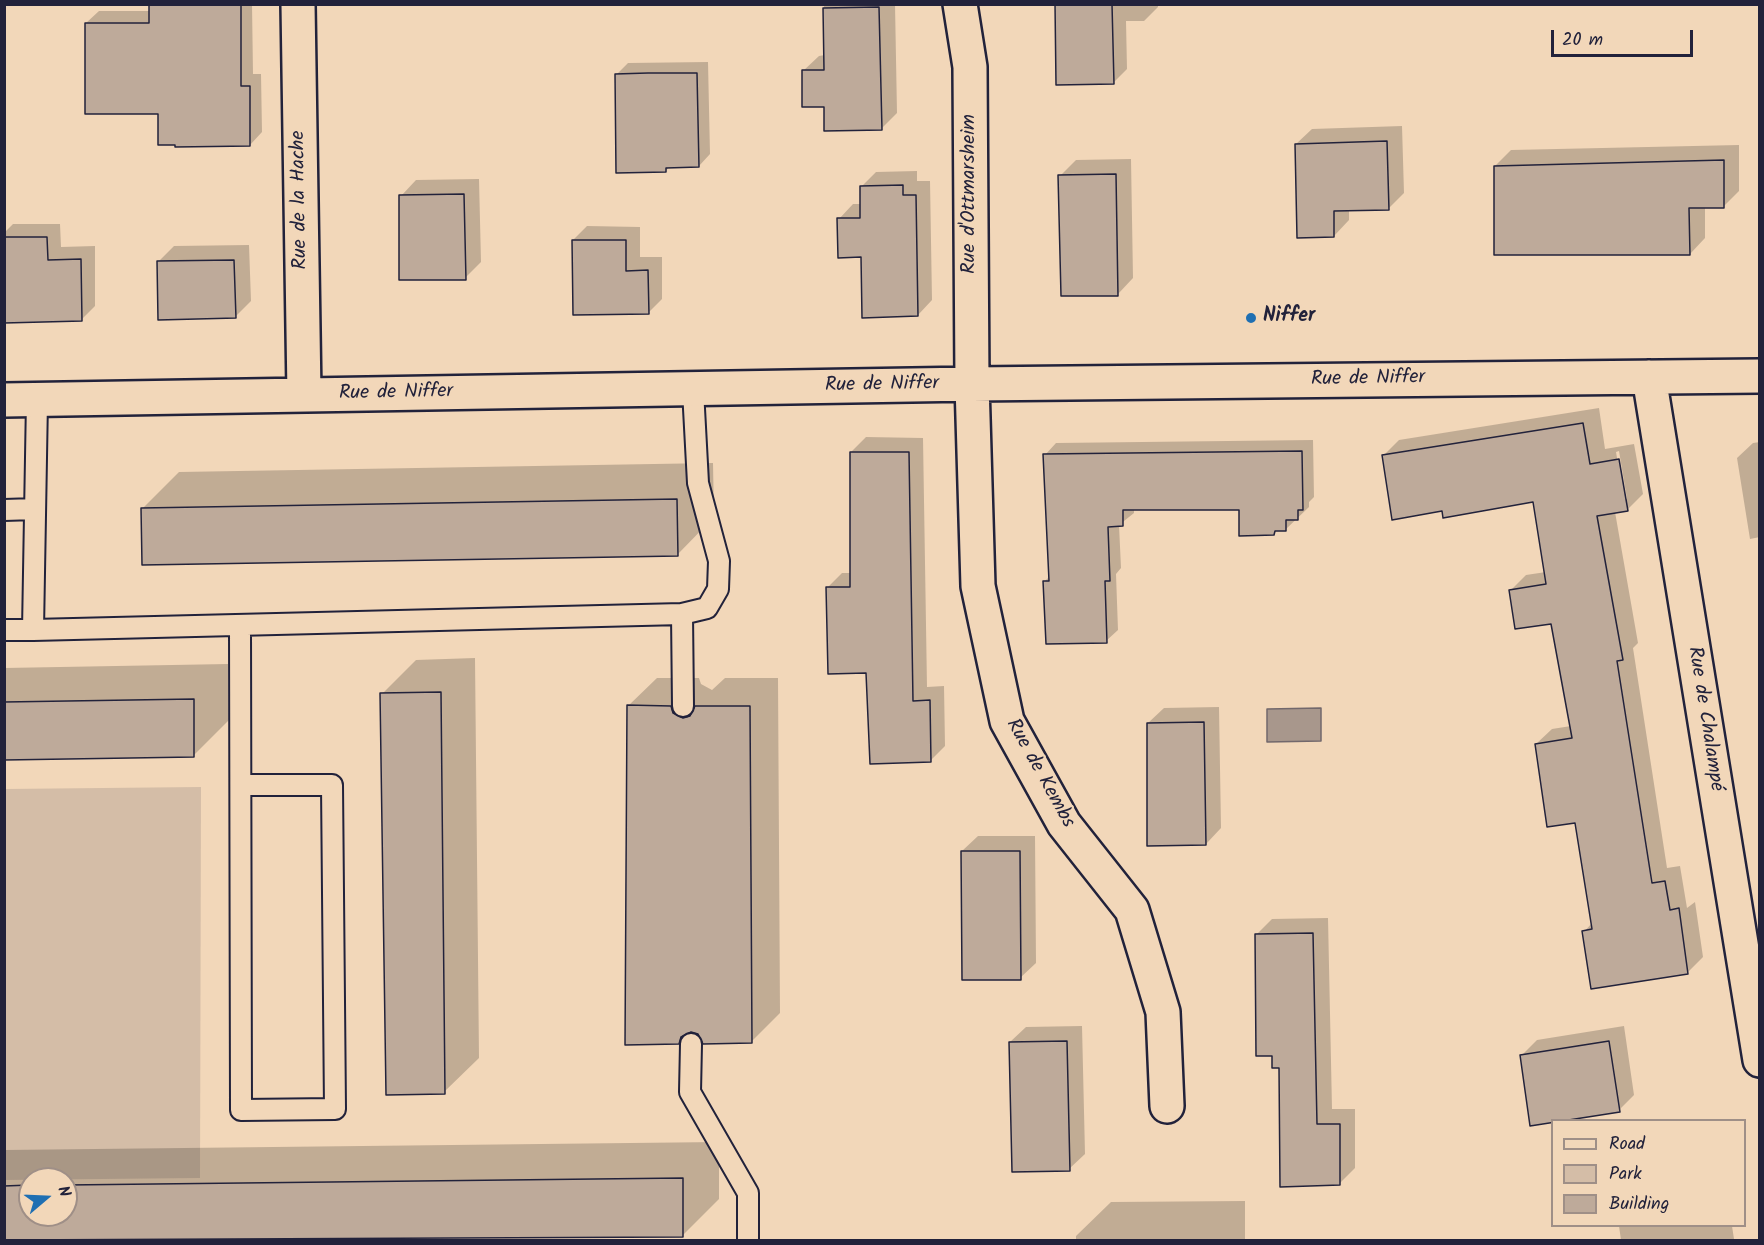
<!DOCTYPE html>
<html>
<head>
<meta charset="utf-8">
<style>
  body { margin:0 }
  #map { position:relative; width:1764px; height:1245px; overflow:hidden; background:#f2d7b9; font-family:Kalam,sans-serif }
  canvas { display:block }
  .frame { position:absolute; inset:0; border:6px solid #22223b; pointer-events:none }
  .legend { position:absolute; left:1551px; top:1119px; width:195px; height:108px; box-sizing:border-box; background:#f2d7b9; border:2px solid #9f8f87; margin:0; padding:8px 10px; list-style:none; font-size:18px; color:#22223b }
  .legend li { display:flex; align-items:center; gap:12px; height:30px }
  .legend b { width:30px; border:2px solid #9f8f87 }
  .north { position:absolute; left:18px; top:1167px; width:60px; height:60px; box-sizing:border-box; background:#f2d7b9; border:2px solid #9f8f87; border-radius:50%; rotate:71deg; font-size:16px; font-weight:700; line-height:24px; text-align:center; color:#22223b }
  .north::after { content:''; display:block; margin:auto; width:21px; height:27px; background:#1f6fb2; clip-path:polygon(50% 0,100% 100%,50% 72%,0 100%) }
  .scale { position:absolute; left:1551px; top:30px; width:142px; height:27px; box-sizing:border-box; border:3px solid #22223b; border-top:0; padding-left:8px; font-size:18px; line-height:21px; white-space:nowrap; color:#22223b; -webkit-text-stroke:4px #f2d7b9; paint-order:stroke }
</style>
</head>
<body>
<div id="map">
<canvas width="1764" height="1245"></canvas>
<div class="frame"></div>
<ul class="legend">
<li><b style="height:8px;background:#f2d7b9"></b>Road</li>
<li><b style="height:16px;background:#d4bda7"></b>Park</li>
<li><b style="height:16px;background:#beaa9a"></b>Building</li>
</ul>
<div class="north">N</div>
<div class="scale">20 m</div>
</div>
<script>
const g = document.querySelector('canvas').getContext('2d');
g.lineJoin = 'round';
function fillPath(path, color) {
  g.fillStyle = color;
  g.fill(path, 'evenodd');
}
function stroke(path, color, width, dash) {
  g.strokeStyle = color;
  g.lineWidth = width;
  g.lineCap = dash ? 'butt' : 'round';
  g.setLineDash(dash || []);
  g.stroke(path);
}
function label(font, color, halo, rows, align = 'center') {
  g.font = font + ' Kalam,sans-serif';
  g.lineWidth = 4.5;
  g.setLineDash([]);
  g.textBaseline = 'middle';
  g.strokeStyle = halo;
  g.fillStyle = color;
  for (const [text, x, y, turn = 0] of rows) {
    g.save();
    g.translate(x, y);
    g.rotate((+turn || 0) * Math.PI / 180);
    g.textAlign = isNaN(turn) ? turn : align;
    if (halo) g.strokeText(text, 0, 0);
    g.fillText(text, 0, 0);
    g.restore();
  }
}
fillPath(new Path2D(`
  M 201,787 L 200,1178 L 5,1180 L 5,789 Z`), '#d4bda7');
const water = new Path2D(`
  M 1321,708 L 1321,741 L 1267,742 L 1267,709 Z`);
fillPath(water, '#a8978c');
stroke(water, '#72686c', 1.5);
fillPath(new Path2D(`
  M 150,4 L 252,4 L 253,74 L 261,74 L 262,132 L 250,145 L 159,112 L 86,23 L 99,11 L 150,11 Z
  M 824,4 L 895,4 L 897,113 L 881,129 L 826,105 L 803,71 L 819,56 L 825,55 Z
  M 1056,4 L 1158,4 L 1158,7 L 1144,21 L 1126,21 L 1127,69 L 1113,83 Z
  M 708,62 L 710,154 L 699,166 L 669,167 L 666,171 L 617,74 L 628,63 Z
  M 1402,126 L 1404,193 L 1388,209 L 1349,210 L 1349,220 L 1334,236 L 1296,144 L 1312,129 Z
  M 1739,145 L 1739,191 L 1723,207 L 1705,207 L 1705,238 L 1690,254 L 1495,166 L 1511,150 Z
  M 1131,159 L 1133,278 L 1118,294 L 1060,176 L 1076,160 Z
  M 917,171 L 917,181 L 930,181 L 932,300 L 918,315 L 862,256 L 839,219 L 853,204 L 861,204 L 861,187 L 876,172 Z
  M 479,179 L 481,262 L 465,278 L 401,196 L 416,180 Z
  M 13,224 L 60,224 L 61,247 L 95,246 L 95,306 L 81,320 L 4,321 L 4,233 Z
  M 587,226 L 640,227 L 640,257 L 662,257 L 662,299 L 648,313 L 573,240 Z
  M 249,245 L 251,301 L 235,317 L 159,261 L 174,246 Z
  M 1599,408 L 1605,449 L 1634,444 L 1643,494 L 1627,510 L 1615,512 L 1638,643 L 1633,648 L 1667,868 L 1680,866 L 1687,908 L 1695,902 L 1703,957 L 1688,972 L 1584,932 L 1592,923 L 1576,821 L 1536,744 L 1552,729 L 1571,726 L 1552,622 L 1510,591 L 1526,575 L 1546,572 L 1534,500 L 1443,509 L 1383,456 L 1399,440 ZM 1619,451 L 1627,499 L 1624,499 L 1616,452 Z
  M 866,437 L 923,438 L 927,687 L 944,686 L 945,746 L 930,761 L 868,672 L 827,588 L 842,573 L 851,573 L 851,452 Z
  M 1313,440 L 1314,497 L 1309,502 L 1309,507 L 1285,530 L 1277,530 L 1274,533 L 1241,508 L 1134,509 L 1134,513 L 1119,525 L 1121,568 L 1116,574 L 1118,630 L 1106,641 L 1045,581 L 1050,576 L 1045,455 L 1056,443 Z
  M 1760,442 L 1760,537 L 1750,539 L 1737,458 L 1753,443 Z
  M 713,463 L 714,517 L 678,554 L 142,509 L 179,472 Z
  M 475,658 L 479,1058 L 444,1092 L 382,694 L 416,660 Z
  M 228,664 L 229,720 L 194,755 L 4,758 L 4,668 Z
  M 657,678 L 699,678 L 701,684 L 712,690 L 725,678 L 778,678 L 780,1013 L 752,1041 L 691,1030 L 678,1043 L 628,706 Z
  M 1219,707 L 1221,828 L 1206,844 L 1148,723 L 1164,708 Z
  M 978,836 L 1035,836 L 1036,963 L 1020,978 L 962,851 Z
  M 1328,918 L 1332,1109 L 1355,1109 L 1355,1168 L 1339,1184 L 1280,1066 L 1256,935 L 1272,919 Z
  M 1082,1026 L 1085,1154 L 1069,1169 L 1010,1042 L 1026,1027 Z
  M 1624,1026 L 1634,1095 L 1619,1110 L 1521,1056 L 1537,1040 Z
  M 719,1142 L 719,1199 L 682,1236 L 4,1240 L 5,1150 ZM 30,1179 L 66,1179 L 66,1215 L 30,1215 Z
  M 1245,1201 L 1245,1240 L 1076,1240 L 1076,1236 L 1111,1202 Z
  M 1619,1226 L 1732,1226 L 1734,1239 L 1621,1240 Z`), '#0003');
const building = new Path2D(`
  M 149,4 L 241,4 L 241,86 L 250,86 L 250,146 L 175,147 L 175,145 L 158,145 L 158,114 L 85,114 L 85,23 L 149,23 Z
  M 1055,4 L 1112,4 L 1114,84 L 1056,85 Z
  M 879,7 L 882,130 L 824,131 L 824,107 L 802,107 L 802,70 L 824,70 L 823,8 Z
  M 648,73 L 697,73 L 699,167 L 666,168 L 666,172 L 616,173 L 615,74 Z
  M 1387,141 L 1389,210 L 1334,211 L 1334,237 L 1297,238 L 1295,144 Z
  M 1724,160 L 1724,208 L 1689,208 L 1690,255 L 1494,255 L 1494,166 Z
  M 1116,174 L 1118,296 L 1061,296 L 1058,175 Z
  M 903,185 L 903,195 L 916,195 L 918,316 L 862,318 L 861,257 L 838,258 L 837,218 L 860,218 L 860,186 Z
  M 464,194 L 466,280 L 399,280 L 399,195 Z
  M 4,237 L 47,237 L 48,260 L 81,259 L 82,321 L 4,323 Z
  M 572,240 L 626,240 L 626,271 L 648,270 L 649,314 L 573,315 Z
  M 234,260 L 236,318 L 158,320 L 157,261 Z
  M 1583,423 L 1590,464 L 1619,459 L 1628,511 L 1597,516 L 1623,660 L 1617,661 L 1652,883 L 1665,881 L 1670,910 L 1679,908 L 1688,974 L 1591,989 L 1582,931 L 1592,929 L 1575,823 L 1547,827 L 1535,744 L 1572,738 L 1551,624 L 1515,629 L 1509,590 L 1546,584 L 1533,502 L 1443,518 L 1442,511 L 1392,520 L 1382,455 Z
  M 1302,451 L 1303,510 L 1298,510 L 1298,520 L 1286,520 L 1286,531 L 1275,531 L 1274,535 L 1239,536 L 1239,510 L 1123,510 L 1123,526 L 1108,527 L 1110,581 L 1105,581 L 1107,643 L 1046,644 L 1043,581 L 1049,581 L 1043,454 Z
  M 850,452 L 909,452 L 913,701 L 930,700 L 931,762 L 870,764 L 866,673 L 828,674 L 826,587 L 850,587 Z
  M 677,499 L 678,556 L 142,565 L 141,508 Z
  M 441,692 L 445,1094 L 386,1095 L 380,693 Z
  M 194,699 L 194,757 L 4,760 L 4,702 Z
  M 627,705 L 671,706 L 673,713 L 683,718 L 690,716 L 695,706 L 750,706 L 752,1043 L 703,1044 L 698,1034 L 691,1032 L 681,1037 L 679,1044 L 625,1045 Z
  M 1204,722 L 1206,845 L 1147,846 L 1147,723 Z
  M 961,851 L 1020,851 L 1021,980 L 962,980 Z
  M 1313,933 L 1317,1124 L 1340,1124 L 1340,1185 L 1280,1187 L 1279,1068 L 1272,1068 L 1272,1056 L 1256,1056 L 1255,934 Z
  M 1067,1041 L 1070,1171 L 1012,1172 L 1009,1042 Z
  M 1609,1041 L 1620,1112 L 1530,1126 L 1520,1055 Z
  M 683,1178 L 683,1237 L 4,1240 L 4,1186 L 30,1185 L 30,1215 L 66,1215 L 66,1185 Z`);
fillPath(building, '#beaa9a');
stroke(building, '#22223b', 1.5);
const service = new Path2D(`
  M 4,510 L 35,509
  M 682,614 L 683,706
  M 240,626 L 241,1110 L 335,1109 L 332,785 L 241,785
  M 4,630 L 33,630 L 37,400
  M 33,630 L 682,614 L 707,608 L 718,589 L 719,561 L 698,483 L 693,390
  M 691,1044 L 690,1092 L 748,1193 L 748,1240`);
const minor = new Path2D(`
  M 298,4 L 304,395
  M 960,4 L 970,67 L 972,384 L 978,586 L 1007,721 L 1064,824 L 1132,910 L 1163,1012 L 1167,1106
  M 1649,377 L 1760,1060
  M 4,400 L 972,384 L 1760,376`);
stroke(service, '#22223b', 24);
stroke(minor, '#22223b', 38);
stroke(service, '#f2d7b9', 20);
stroke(minor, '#f2d7b9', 33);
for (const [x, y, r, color] of [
  [1251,318,6,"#1f6fb2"]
]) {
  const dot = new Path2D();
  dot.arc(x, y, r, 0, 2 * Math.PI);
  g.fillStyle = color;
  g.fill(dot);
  stroke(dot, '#f2d7b9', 2);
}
label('20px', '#22223b', '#f2d7b9', [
  ["Rue d'Ottmarsheim",971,194,-90],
  ["Rue de la Hache",301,200,-91],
  ["Rue de Niffer",1368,380,-1],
  ["Rue de Niffer",882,386,-1],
  ["Rue de Niffer",396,394,-1],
  ["Rue de Chalampé",1704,719,81],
  ["Rue de Kembs",1039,774,61]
]);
label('bold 20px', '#22223b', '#f2d7b9', [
  ["Niffer",1263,318]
], 'left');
</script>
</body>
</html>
